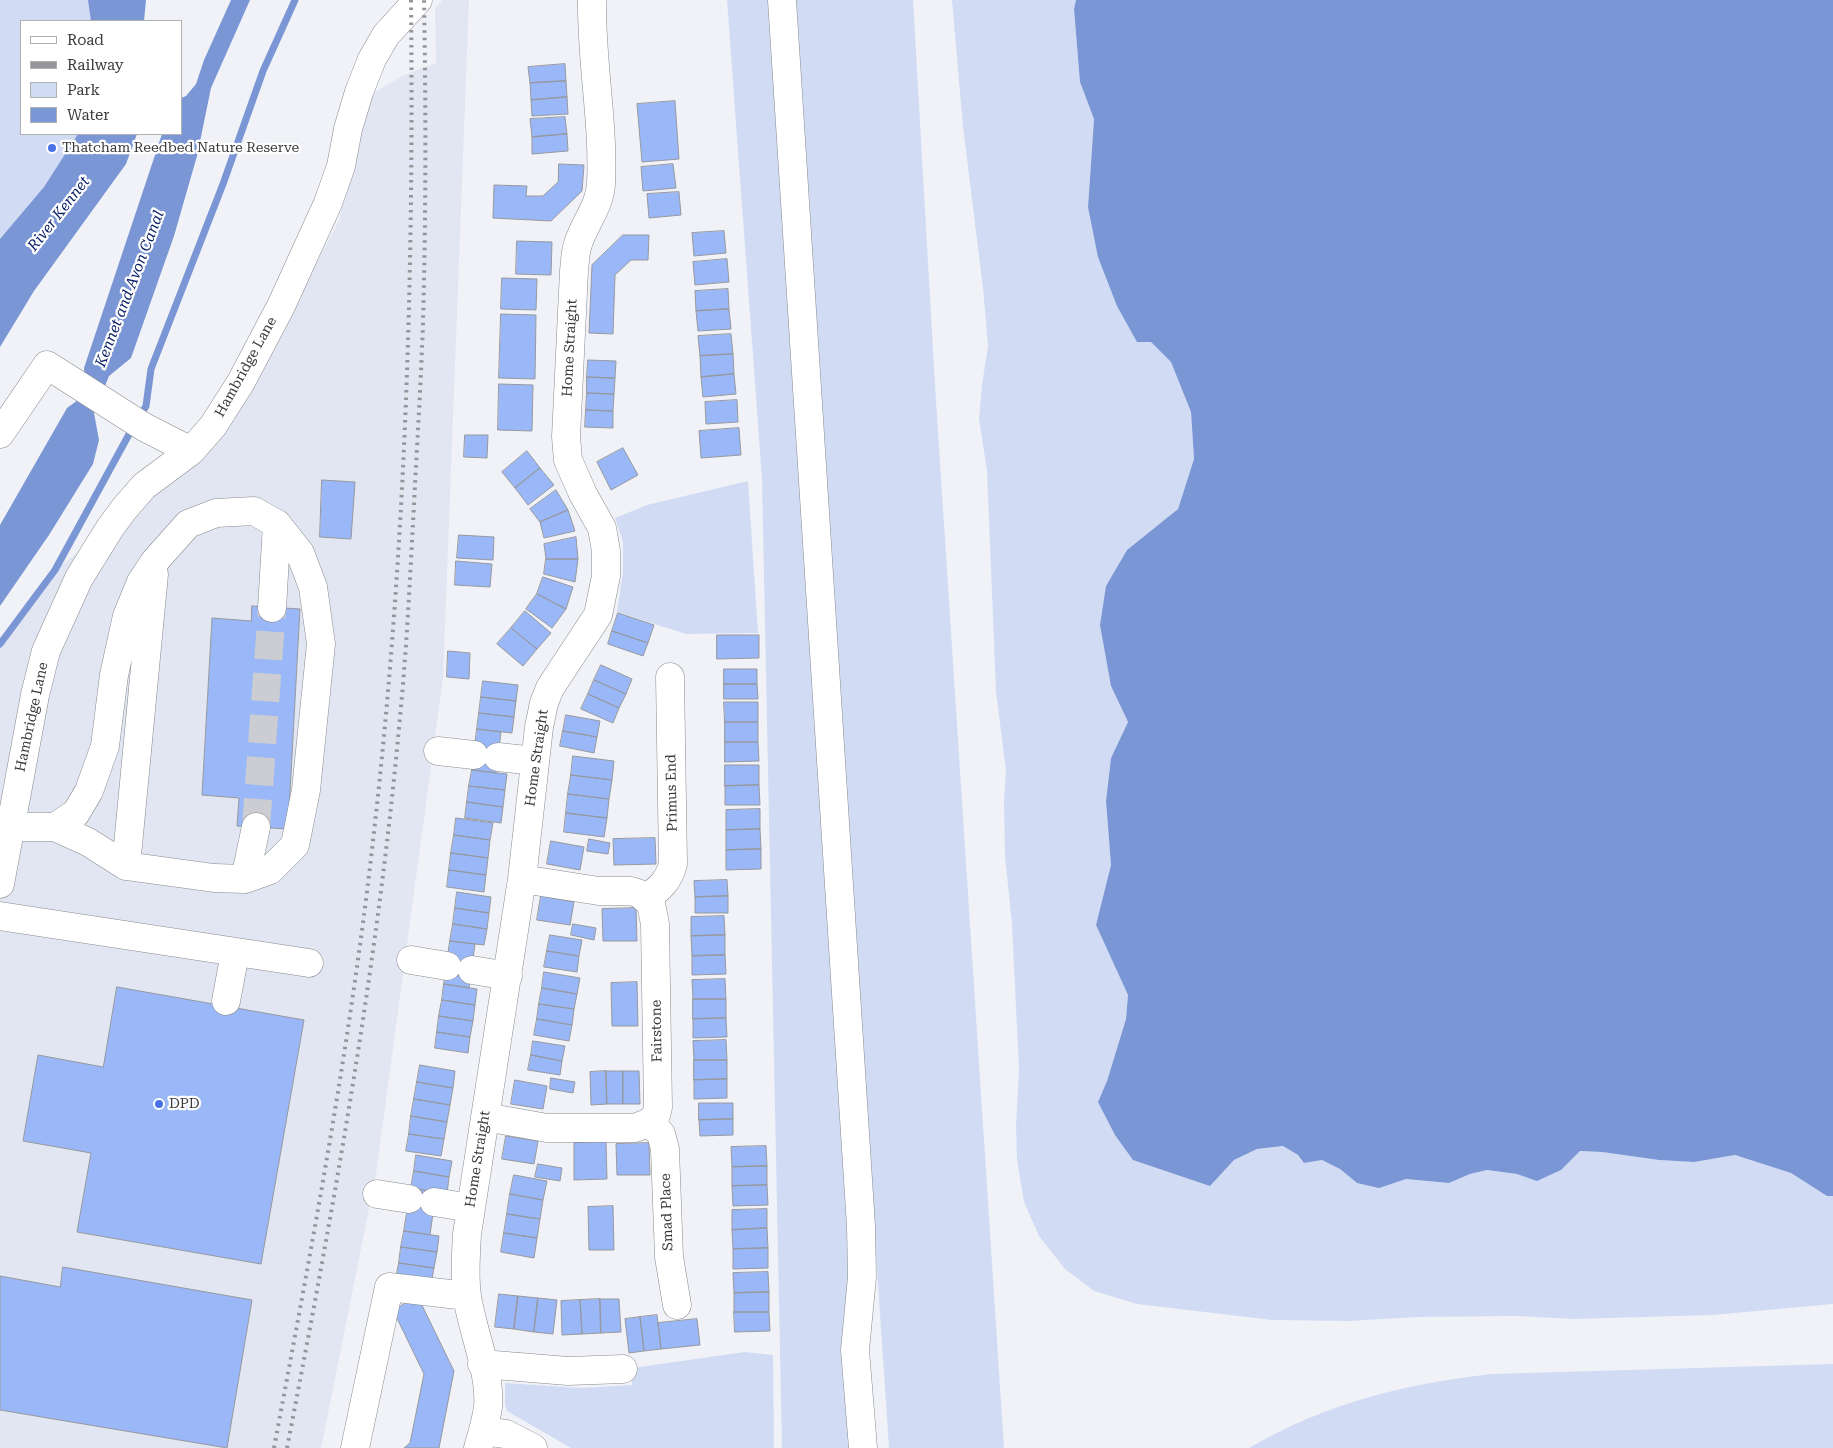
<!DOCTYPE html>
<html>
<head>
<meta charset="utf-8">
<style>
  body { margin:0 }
  #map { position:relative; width:1833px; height:1448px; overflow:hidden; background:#f0f2f7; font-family:"Roboto Serif",serif }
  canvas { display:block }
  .legend { position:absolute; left:20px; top:20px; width:162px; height:115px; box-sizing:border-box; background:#fff; border:1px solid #b0b1b1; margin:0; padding:6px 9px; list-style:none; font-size:15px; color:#3a3b3d }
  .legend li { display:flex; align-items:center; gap:10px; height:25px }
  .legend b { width:25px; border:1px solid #b0b1b1 }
</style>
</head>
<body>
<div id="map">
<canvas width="1833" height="1448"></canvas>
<ul class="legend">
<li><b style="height:6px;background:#fff"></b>Road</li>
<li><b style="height:6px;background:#939598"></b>Railway</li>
<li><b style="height:14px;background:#d1dcf4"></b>Park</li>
<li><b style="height:14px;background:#7a96d4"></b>Water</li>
</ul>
</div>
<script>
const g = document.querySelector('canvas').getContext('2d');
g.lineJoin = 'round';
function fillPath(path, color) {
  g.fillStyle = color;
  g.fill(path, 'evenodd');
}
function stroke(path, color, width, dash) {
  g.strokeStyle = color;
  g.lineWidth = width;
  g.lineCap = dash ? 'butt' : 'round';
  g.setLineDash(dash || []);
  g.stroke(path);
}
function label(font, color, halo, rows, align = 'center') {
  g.font = font + ' "Roboto Serif",serif';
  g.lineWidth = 4.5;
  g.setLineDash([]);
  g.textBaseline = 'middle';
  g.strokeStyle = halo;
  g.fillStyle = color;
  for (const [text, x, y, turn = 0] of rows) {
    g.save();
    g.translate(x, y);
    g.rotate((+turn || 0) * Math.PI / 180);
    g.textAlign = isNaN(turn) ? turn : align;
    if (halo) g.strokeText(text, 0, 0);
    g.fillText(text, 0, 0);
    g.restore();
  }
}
fillPath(new Path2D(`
  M 442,0 L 469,0 L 443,678 L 376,1174 L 321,1448 L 0,1448 L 0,644 L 55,570 L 110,528 L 246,393 L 339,221 L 364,99 L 402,76 L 436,63 L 435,9 Z`), '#e1e6f2');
fillPath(new Path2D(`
  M 0,0 L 116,0 L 117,21 L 21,21 L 21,134 L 111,134 L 0,289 Z
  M 727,0 L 778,0 L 854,1191 L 857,1448 L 782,1448 L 762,479 Z
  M 792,0 L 913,0 L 935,385 L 1004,1448 L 889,1448 Z
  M 952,0 L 1076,0 L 1074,9 L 1080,82 L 1094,119 L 1088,207 L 1151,342 L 1171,362 L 1191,412 L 1194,459 L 1178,509 L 1127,550 L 1111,686 L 1128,722 L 1111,758 L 1106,801 L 1111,865 L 1096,925 L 1128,995 L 1126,1019 L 1107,1081 L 1098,1102 L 1210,1186 L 1234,1160 L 1257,1149 L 1283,1146 L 1298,1155 L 1304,1163 L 1322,1160 L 1340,1169 L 1357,1183 L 1379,1187 L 1406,1179 L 1449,1183 L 1470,1174 L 1487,1170 L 1517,1174 L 1537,1180 L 1561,1170 L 1580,1151 L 1602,1152 L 1659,1160 L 1694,1162 L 1735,1155 L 1791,1173 L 1827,1196 L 1833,1196 L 1833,1304 L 1713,1315 L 1573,1319 L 1517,1316 L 1416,1317 L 1349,1321 L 1272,1320 L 1137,1304 L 1094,1291 L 1065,1269 L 1039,1236 L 1024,1202 L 1017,1160 L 1016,1126 L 1019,1070 L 1012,924 L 1005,856 L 1004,800 L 1006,771 L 996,692 L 987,471 L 979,419 L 982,385 L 988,346 L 983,288 L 963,127 Z
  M 748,481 L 758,633 L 686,634 L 617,612 L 623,572 L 623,542 L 615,518 L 647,505 Z
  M 745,1352 L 773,1355 L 774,1448 L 571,1448 L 507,1411 L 505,1404 L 505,1383 L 581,1388 L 632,1385 L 632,1368 Z
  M 1833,1364 L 1833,1448 L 1249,1448 C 1327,1403 1403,1384 1492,1374 Z`), '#d1dcf4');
fillPath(new Path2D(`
  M 88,0 L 146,0 L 144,21 L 91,21 Z
  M 231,0 L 250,0 L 211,88 L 197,156 L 174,236 L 131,358 L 109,376 L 94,413 L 99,440 L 93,464 L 49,535 L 0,606 L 0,525 L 67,408 L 78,400 L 86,389 L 84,368 L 162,134 L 181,134 L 181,98 L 186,96 L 196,84 L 204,60 Z
  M 1076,0 L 1833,0 L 1833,1196 L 1827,1196 L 1791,1173 L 1735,1155 L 1694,1162 L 1659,1160 L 1602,1152 L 1580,1151 L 1561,1170 L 1537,1181 L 1517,1174 L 1487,1170 L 1470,1174 L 1449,1183 L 1406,1179 L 1379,1188 L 1357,1183 L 1340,1169 L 1322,1160 L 1304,1163 L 1298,1155 L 1283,1146 L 1257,1149 L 1234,1160 L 1210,1186 L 1133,1160 L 1115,1135 L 1098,1102 L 1107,1081 L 1126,1019 L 1128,995 L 1096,925 L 1111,865 L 1106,801 L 1111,758 L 1128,722 L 1111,686 L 1100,625 L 1106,586 L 1127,550 L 1178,509 L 1194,459 L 1191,412 L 1171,362 L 1151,342 L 1137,342 L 1117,306 L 1098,257 L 1088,207 L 1094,119 L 1080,82 L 1074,9 Z
  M 78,134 L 137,134 L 126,164 L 34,291 L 0,347 L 0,239 L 44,187 Z`), '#7a96d4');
stroke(new Path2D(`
  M 139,418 L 146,406 L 151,369 L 223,184 L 263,71 L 295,0
  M 0,644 L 55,570 L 133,427`), '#7a96d4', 7);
const building = new Path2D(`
  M 565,64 L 566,81 L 530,83 L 528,67 Z
  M 566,81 L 567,97 L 531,100 L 530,83 Z
  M 567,97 L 568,114 L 532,116 L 531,100 Z
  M 675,101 L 679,159 L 642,162 L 637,104 Z
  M 565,117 L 567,134 L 532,137 L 530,119 Z
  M 567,134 L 568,151 L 532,154 L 532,137 Z
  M 559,164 L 584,165 L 582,191 L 551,221 L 493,218 L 494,185 L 527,186 L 526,196 L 543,196 L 558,182 Z
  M 673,164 L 676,188 L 643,191 L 641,167 Z
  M 679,192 L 681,215 L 649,218 L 647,194 Z
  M 724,231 L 726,253 L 694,256 L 692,233 Z
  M 623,235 L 649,235 L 648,260 L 631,260 L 615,275 L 613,334 L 589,333 L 592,265 Z
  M 517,241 L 552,242 L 551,275 L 516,274 Z
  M 727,259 L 729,282 L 695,285 L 693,262 Z
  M 502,278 L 537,279 L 536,310 L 501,309 Z
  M 728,289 L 729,309 L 696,311 L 695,291 Z
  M 729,309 L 731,329 L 698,331 L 696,311 Z
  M 501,314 L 536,315 L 535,379 L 499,378 Z
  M 731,334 L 733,354 L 700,356 L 698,336 Z
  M 733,354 L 734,374 L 701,377 L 700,356 Z
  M 588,360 L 616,361 L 615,378 L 587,377 Z
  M 734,374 L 736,394 L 703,397 L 701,377 Z
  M 587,377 L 615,378 L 614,394 L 587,393 Z
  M 499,384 L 533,385 L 532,431 L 498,430 Z
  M 587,393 L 614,394 L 613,411 L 586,410 Z
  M 737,400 L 738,422 L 706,424 L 705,402 Z
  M 586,410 L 613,411 L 613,428 L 585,427 Z
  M 739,428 L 741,455 L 701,458 L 699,431 Z
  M 465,435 L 488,435 L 487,458 L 464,457 Z
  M 623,448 L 638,475 L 611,490 L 597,462 Z
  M 527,451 L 540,468 L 515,488 L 502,472 Z
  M 540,468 L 554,485 L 528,505 L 515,488 Z
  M 322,480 L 355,482 L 351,539 L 320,537 Z
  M 556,490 L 568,510 L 540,522 L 530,509 Z
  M 568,510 L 575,531 L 544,538 L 540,522 Z
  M 459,535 L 494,537 L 493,560 L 457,558 Z
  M 576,537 L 578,559 L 546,559 L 544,544 Z
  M 546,559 L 578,559 L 575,582 L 544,574 Z
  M 456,561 L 492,564 L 490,587 L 455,585 Z
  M 543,577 L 573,587 L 566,609 L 537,594 Z
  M 537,594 L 566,609 L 552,628 L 526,609 Z
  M 252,606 L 300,609 L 288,829 L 237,826 L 239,798 L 202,795 L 212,618 L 251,621 Z
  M 525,611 L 551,633 L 537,649 L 511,628 Z
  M 618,613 L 654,625 L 648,643 L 612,631 Z
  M 511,628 L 537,649 L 523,666 L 497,644 Z
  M 612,631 L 648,643 L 643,656 L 608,644 Z
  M 717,635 L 759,635 L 759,658 L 717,659 Z
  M 448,651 L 470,653 L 469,679 L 447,677 Z
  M 601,665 L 632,679 L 626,694 L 594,680 Z
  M 724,669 L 757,669 L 757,684 L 724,684 Z
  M 594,680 L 626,694 L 619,708 L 588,694 Z
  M 483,681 L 518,685 L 516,701 L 481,697 Z
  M 724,684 L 757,684 L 758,699 L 724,699 Z
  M 588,694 L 619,708 L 613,723 L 581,709 Z
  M 481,697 L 516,701 L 514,717 L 479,713 Z
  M 724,702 L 758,702 L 758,722 L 725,722 Z
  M 479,713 L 514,717 L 512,733 L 477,729 Z
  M 566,715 L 600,721 L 597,737 L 563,731 Z
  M 725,722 L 758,722 L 758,742 L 725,742 Z
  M 477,729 L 501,732 L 496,773 L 472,770 Z
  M 563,731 L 597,737 L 594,753 L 560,746 Z
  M 725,742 L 758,742 L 759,761 L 725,762 Z
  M 573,756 L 614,761 L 612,780 L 571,775 Z
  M 725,765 L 759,765 L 759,785 L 725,786 Z
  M 472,770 L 507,774 L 505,790 L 469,786 Z
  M 571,775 L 612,780 L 609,799 L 568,794 Z
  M 759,785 L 760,805 L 725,805 L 725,786 Z
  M 469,786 L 505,790 L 503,807 L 467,802 Z
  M 568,794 L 609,799 L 607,818 L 566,813 Z
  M 467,802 L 503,807 L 501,823 L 465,818 Z
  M 760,809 L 760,829 L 726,830 L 726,810 Z
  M 566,813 L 607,818 L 604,837 L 564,832 Z
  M 456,818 L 493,823 L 490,840 L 454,835 Z
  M 760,829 L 761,849 L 726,850 L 726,830 Z
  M 454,835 L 490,840 L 488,858 L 451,853 Z
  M 655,838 L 656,864 L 614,865 L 613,839 Z
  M 589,839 L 610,843 L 608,854 L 587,851 Z
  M 551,841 L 584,847 L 580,870 L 547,864 Z
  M 761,849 L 761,869 L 726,870 L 726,850 Z
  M 451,853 L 488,858 L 486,875 L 449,870 Z
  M 449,870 L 486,875 L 484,892 L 447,887 Z
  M 727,880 L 728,896 L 695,897 L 694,881 Z
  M 457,892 L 491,897 L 489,913 L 455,908 Z
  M 541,896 L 574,902 L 570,925 L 537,920 Z
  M 728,896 L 728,913 L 695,913 L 695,897 Z
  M 455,908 L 489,913 L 487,929 L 453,924 Z
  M 636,908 L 637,941 L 603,941 L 602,909 Z
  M 724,916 L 725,935 L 691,936 L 691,917 Z
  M 453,924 L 487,929 L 484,945 L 450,941 Z
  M 573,924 L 596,928 L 594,940 L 571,935 Z
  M 550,935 L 582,940 L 579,956 L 547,951 Z
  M 725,935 L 725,955 L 692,956 L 691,936 Z
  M 450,941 L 475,944 L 469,988 L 444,984 Z
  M 547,951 L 579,956 L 577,972 L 544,967 Z
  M 725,955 L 726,974 L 692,975 L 692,956 Z
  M 544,972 L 580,978 L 577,994 L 542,988 Z
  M 725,979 L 726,999 L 693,999 L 692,980 Z
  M 637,982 L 638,1026 L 612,1026 L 611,983 Z
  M 444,984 L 477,989 L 475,1005 L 442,1000 Z
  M 117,987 L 304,1020 L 261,1264 L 77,1232 L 91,1153 L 23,1141 L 38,1055 L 103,1067 Z
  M 542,988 L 577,994 L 574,1009 L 539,1004 Z
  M 693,999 L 726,999 L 726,1018 L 693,1019 Z
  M 442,1000 L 475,1005 L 473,1021 L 439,1016 Z
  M 539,1004 L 574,1009 L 572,1025 L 537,1019 Z
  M 439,1016 L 473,1021 L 470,1037 L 437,1032 Z
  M 726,1018 L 727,1037 L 693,1038 L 693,1019 Z
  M 537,1019 L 572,1025 L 569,1041 L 534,1035 Z
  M 437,1032 L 470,1037 L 468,1053 L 435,1048 Z
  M 726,1040 L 727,1060 L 694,1060 L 693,1041 Z
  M 533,1041 L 565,1046 L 562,1061 L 531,1055 Z
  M 531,1055 L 562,1061 L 560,1075 L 528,1070 Z
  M 694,1060 L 727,1060 L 727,1079 L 694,1080 Z
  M 420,1065 L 455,1071 L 453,1088 L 417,1082 Z
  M 606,1071 L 623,1071 L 623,1104 L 607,1104 Z
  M 606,1071 L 607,1104 L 591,1105 L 590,1072 Z
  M 623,1071 L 639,1071 L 640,1104 L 623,1104 Z
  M 551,1078 L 575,1082 L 573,1093 L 550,1089 Z
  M 727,1079 L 727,1098 L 694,1099 L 694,1080 Z
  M 515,1080 L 547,1086 L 543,1109 L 511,1104 Z
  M 417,1082 L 453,1088 L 450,1105 L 414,1099 Z
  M 414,1099 L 450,1105 L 447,1122 L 411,1116 Z
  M 699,1103 L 733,1103 L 733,1119 L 699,1120 Z
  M 411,1116 L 447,1122 L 444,1139 L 409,1134 Z
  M 733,1119 L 733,1135 L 700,1136 L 699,1120 Z
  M 409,1134 L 444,1139 L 441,1156 L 406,1151 Z
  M 506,1136 L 538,1141 L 534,1164 L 502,1159 Z
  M 606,1142 L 607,1179 L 574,1180 L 574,1143 Z
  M 649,1143 L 650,1175 L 617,1175 L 616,1144 Z
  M 766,1146 L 767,1166 L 732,1167 L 731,1147 Z
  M 416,1155 L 452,1161 L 449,1177 L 414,1171 Z
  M 538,1164 L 562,1168 L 560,1181 L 535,1177 Z
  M 767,1166 L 767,1185 L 732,1186 L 732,1167 Z
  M 414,1171 L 449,1177 L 447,1194 L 411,1188 Z
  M 514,1175 L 547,1181 L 543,1200 L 510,1194 Z
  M 767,1185 L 768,1205 L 733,1206 L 732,1186 Z
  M 411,1188 L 436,1192 L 430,1235 L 404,1231 Z
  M 510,1194 L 543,1200 L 540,1219 L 507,1214 Z
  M 613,1206 L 614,1250 L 589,1250 L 588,1207 Z
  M 767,1209 L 767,1228 L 732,1230 L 732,1210 Z
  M 507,1214 L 540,1219 L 537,1238 L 504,1233 Z
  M 767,1228 L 768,1248 L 733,1249 L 732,1230 Z
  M 404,1231 L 439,1236 L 437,1252 L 401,1247 Z
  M 504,1233 L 537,1238 L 534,1258 L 501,1252 Z
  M 401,1247 L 437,1252 L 434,1268 L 399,1263 Z
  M 768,1248 L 768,1268 L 733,1269 L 733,1249 Z
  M 399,1263 L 434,1268 L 431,1284 L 396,1279 Z
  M 63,1267 L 252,1300 L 227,1448 L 0,1410 L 0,1276 L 60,1287 Z
  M 768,1272 L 769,1292 L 734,1293 L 733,1273 Z
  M 769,1292 L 769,1312 L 734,1312 L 734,1293 Z
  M 499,1294 L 518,1296 L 514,1329 L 495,1327 Z
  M 518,1296 L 538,1298 L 534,1332 L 514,1329 Z
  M 418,1297 L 454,1371 L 439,1448 L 404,1448 L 410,1443 L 424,1374 L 393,1310 Z
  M 538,1298 L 557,1300 L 553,1334 L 534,1332 Z
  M 600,1299 L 619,1299 L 621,1332 L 601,1333 Z
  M 600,1299 L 601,1333 L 582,1334 L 580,1300 Z
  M 580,1300 L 582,1334 L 562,1335 L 561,1301 Z
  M 734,1312 L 769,1312 L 770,1331 L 735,1332 Z
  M 657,1315 L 661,1349 L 644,1351 L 640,1317 Z
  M 640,1317 L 644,1351 L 629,1353 L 625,1319 Z
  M 697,1319 L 700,1345 L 661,1349 L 658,1323 Z`);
fillPath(building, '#9ab7f8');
stroke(building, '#97999e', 1);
stroke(new Path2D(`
  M 256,827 L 272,608`), '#cccdd2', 28, [28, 14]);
const minor = new Path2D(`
  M 782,0 L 861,1226 L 862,1277 L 855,1350 L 863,1448
  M 0,434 L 47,365 L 144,427 L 191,451
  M 272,608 L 277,524
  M 438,751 L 474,755
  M 498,757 L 535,761
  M 11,827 L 55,827 L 88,842 L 126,866 L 214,878 L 245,879 L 270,870 L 295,845 L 306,790 L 321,644 L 313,587 L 300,553 L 277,524 L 254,511 L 216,513 L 188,524 L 155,561 L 141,582 L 127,616 L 114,675 L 105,746 L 89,791 L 76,813 L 55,827
  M 126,866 L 154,574
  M 245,879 L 256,827
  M 0,884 L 35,695 L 46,651 L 79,578 L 110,528 L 124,509 L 144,486 L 191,451 L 213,426 L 241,382 L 281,306 L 328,203 L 341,166 L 348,129 L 359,92 L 372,59 L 386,35 L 418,0
  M 646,898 C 660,889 669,880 673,864 L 670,677
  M 0,916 L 309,963
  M 411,960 L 447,966
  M 472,970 L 508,976
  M 226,1001 L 235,953
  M 485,1117 L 547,1128 L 635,1128 L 650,1122 L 656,1115 L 658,1107 L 655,924 L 651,904 L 640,894 L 631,891 L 599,891 L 522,879
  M 650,1122 L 661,1134 L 665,1149 L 669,1257 L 677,1305
  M 377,1194 L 409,1199
  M 434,1202 L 471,1208
  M 482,1364 L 568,1371 L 623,1369
  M 483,1431 L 506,1434 L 533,1448
  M 355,1448 L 389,1287 L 467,1296
  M 478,1448 C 482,1435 486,1421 488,1407 C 491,1373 472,1330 467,1296 C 464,1276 466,1255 467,1234 L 522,879 L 539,727 L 544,703 L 550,688 L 598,615 L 606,576 L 606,551 L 602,528 L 583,494 L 568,460 L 566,437 L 574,271 C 575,263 575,252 578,244 C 584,224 600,206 601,184 C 604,123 591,61 592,0`);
stroke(minor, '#888a8e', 29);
stroke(minor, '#fff', 28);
stroke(new Path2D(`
  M 274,1448 C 312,1246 350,1045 373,841 C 405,562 414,281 411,0
  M 287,1448 C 334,1206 378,963 400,717 C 407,647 410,576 414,505 C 417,444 421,383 423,322 C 426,215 426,107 424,0`), '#939598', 4, [2.5, 5]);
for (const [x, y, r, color] of [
  [52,148,5,"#4873e5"],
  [159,1104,5,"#4873e5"]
]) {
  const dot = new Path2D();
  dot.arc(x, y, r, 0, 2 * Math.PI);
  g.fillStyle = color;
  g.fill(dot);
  stroke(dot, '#fff', 2);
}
label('14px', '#3a3b3d', '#fff', [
  ["Thatcham Reedbed Nature Reserve",62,148],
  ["DPD",169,1104]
], 'left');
label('14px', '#3a3b3d', '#fff', [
  ["Home Straight",570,348,-87],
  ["Hambridge Lane",246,367,-61],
  ["Hambridge Lane",32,717,-78],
  ["Home Straight",537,758,-82],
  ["Primus End",672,793,-91],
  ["Fairstone",657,1031,-91],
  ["Home Straight",478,1159,-81],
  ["Smad Place",667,1212,-92]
]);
label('italic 15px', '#0c2269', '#fff', [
  ["River Kennet",59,214,-52],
  ["Kennet and Avon Canal",130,289,-69]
]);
</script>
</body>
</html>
